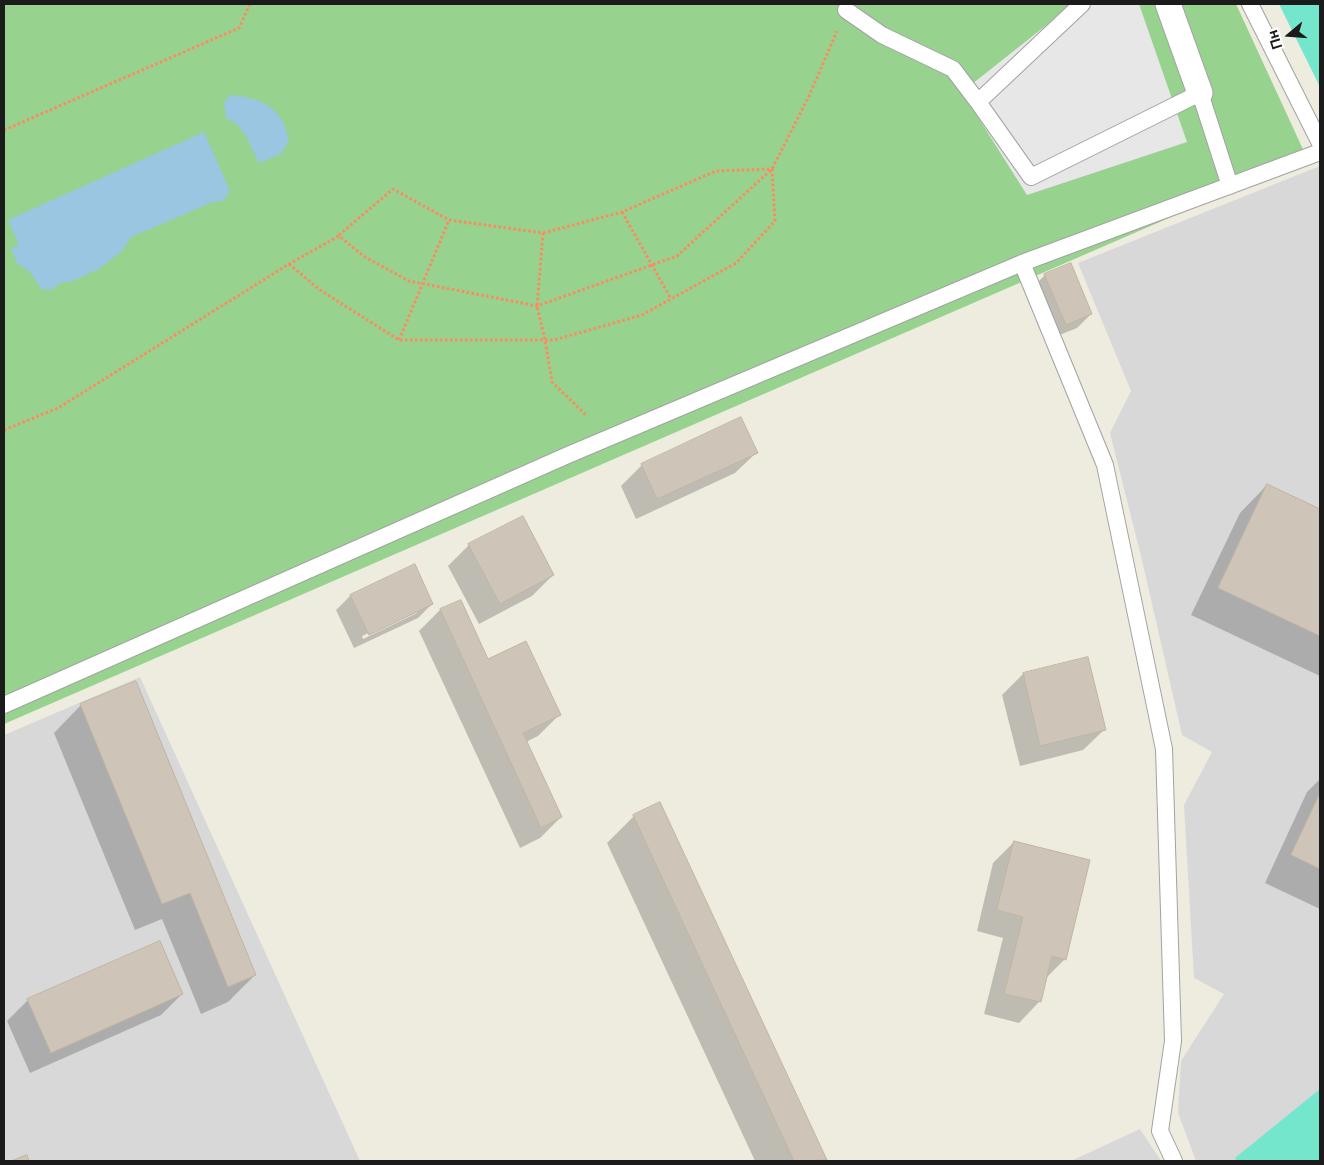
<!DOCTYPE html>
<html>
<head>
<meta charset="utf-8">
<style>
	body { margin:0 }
	#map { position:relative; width:1324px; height:1165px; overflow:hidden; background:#eeebdf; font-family:Inter,sans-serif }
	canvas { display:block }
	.frame { position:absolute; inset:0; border:5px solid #1b1b1b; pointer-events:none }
	.north { position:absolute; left:1264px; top:10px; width:50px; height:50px; -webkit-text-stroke:4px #fff; paint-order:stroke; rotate:252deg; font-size:14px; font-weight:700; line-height:20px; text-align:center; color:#1b1b1b }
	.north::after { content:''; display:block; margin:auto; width:18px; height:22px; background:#1b1b1b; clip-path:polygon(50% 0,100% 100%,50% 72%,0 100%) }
</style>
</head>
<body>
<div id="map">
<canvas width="1324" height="1165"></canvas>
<div class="frame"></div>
<div class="north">Пн</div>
</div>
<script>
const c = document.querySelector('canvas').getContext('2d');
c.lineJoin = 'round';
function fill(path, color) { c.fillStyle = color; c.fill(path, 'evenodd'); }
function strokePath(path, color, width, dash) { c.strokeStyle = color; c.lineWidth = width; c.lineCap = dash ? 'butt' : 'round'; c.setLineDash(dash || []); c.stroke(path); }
const residential = new Path2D(`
	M1320,166V1161H1196L1178,1113L1181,1061L1224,994L1194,978L1184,805L1212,752L1182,735L1142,560L1110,433L1131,391L1078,263Z
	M140,677L360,1161H4V735Z
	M1140,1129L1161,1161H1071Z`);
const forest = new Path2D(`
	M4,4H1236L1307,158L4,724Z`);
const pitch = new Path2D(`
	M1279,4H1320V87Z
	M1320,1089V1161H1237L1235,1158Z`);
const parking = new Path2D(`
	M1073,4H1139L1187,142L1027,195L962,92Z`);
const water = new Path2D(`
	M231,95C252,97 273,102 283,122C286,128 287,135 289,141L281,154L259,163L246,136L237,124L226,118L224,102Z
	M204,132L230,191L223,201L213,202L131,237L122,251L99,269L73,281L60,283L52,290L41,289L31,273L17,263L11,248L19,245L8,220Z`);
const shadow = new Path2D(`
	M1045,275L1091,314L1077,328L1052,338L1031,289Z
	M756,453L735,473L636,519L621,486L642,465Z
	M1267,485L1320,511V676L1191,615L1240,513Z
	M469,545L553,575L532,596L479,624L448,566Z
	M414,566L432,604L418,618L354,648L336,610L350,596ZM417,610V613L363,639L362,636Z
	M460,601L488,661L559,715L538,736L526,742L561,817L540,838L520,848L419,631L440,610Z
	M1087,658L1104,730L1083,750L1020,766L1002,695L1023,674Z
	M81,705L255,975L228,1002L201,1014L162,919L135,930L54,733Z
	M1320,779V909L1265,883L1307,792Z
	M634,816L825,1160L824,1161H755L607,843Z
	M1014,842L1065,959L1045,979L1039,1002L1019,1023L984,1014L1003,938L977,931L993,863Z
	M182,994L161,1015L30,1073L7,1021L28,1000Z`);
const building = new Path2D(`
	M1071,263L1092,314L1066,325L1044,274Z
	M741,417L758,453L657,499L641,464Z
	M1267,484L1320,509V636L1218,588Z
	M523,516L554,575L500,604L468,544Z
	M415,564L433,604L369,635L350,595Z
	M461,600L488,659L526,641L561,715L523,733L562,817L541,828L440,609Z
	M1088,657L1106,730L1040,746L1023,673Z
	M136,681L256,975L228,987L190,893L162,904L80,704Z
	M1320,793V869L1291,855Z
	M660,802L827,1160L794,1161L633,815Z
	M1014,841L1090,860L1066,960L1052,956L1041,1002L1004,994L1023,917L997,910Z
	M160,941L183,994L51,1053L27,999Z
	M27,1155L29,1161H12Z`);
const path = new Path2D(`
	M4,130L239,28L250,4
	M622,212L671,299
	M543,233L537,306L545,340L552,382L587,416
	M289,264L320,290L399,340H554L642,315L736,263L775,221L772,169L716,171L622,212L543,233L449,220L393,189L339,235
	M399,340L449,220
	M4,430L58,408L289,264L339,236L365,257L409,281L537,306L677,256L772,169L809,96L837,31`);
const service = new Path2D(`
	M1082,4L978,102L1031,177L1200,93L1230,186
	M1250,4L1320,143
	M846,10L882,35L953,69L978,102
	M4,705L568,455L1022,263
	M1174,1161L1160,1131L1173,1041L1164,749L1105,465L1022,263L1320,152`);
const pedestrian = new Path2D(`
	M1168,4L1200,93`);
fill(residential, '#d9d8d8');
fill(forest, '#98d28f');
fill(pitch, '#74e6cc');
fill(parking, '#e7e7e7');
fill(water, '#9ac6e1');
fill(shadow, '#0003');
fill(building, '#cec5b8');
strokePath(building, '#c1b4a0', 1);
strokePath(service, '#a2a2a2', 18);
strokePath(pedestrian, '#a2a2a2', 27);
strokePath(path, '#ff895f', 3, [2.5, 2.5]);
strokePath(service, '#fff', 16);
strokePath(pedestrian, '#fff', 25);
</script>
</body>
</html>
